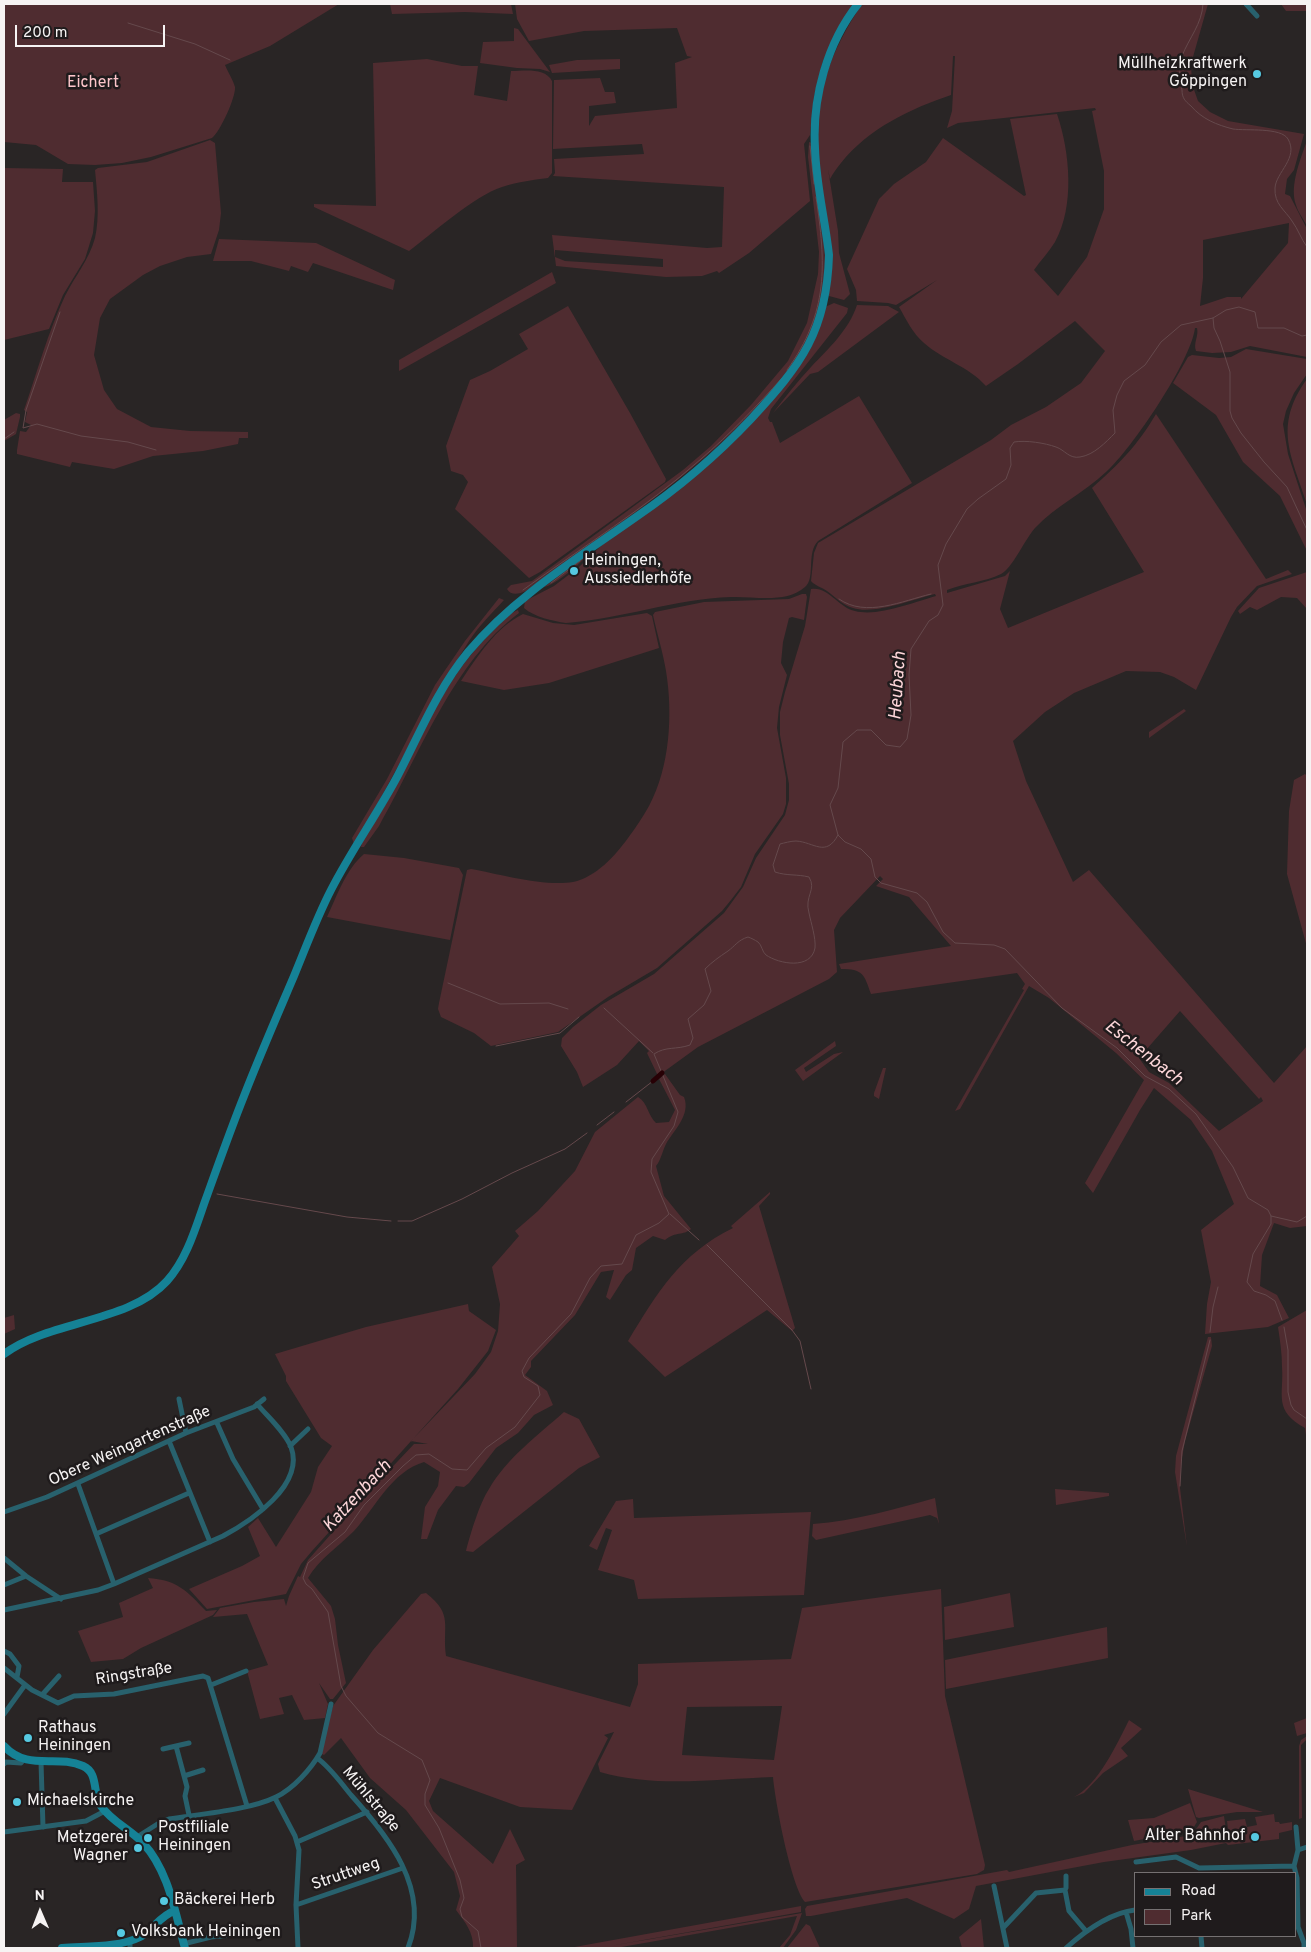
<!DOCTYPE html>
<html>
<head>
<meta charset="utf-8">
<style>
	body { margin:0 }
	#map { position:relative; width:1311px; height:1952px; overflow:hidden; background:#292525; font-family:Overpass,sans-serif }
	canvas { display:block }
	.frame { position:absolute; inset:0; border:5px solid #f6f3f3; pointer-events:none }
	.legend { position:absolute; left:1134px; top:1872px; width:162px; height:65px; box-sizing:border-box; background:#1f1b1c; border:1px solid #757172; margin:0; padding:6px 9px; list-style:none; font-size:15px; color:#f6f3f3 }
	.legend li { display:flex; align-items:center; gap:10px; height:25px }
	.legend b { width:25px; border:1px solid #757172 }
	.north { position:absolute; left:15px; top:1887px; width:50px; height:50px; -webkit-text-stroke:4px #1f1b1c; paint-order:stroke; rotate:359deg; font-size:14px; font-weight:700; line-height:20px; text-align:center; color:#f6f3f3 }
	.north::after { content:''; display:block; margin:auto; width:18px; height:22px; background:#f6f3f3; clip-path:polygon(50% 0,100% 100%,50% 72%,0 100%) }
	.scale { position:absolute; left:15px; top:25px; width:150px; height:22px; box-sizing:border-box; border:2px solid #f6f3f3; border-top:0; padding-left:6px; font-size:15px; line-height:18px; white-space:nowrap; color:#f6f3f3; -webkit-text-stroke:4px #1f1b1c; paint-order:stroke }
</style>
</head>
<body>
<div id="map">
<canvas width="1311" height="1952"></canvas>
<div class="frame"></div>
<ul class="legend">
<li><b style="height:6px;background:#158296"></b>Road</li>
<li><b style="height:14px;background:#4f2c30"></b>Park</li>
</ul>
<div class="north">N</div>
<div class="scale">200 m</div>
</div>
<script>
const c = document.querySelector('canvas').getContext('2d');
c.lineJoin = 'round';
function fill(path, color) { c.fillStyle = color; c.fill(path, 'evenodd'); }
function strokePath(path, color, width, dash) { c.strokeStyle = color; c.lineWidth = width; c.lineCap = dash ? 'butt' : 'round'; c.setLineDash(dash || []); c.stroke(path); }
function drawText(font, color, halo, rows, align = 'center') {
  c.font = font + ' Overpass,sans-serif'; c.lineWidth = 5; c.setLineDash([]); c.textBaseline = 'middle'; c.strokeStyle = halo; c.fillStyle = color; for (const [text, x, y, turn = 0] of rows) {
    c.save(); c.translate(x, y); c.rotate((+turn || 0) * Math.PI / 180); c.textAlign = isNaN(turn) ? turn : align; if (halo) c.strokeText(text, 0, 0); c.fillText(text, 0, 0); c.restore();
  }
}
const green = new Path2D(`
	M4,4H339L270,46L225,65C228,72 233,80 235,87C236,97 220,132 212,138L151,157L122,163L95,165L68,164L36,145L4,142Z
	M390,4H511L513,14L465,12L392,14Z
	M515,4H854L823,61L814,97L810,135L804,144L810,201L749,253L719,273L717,271L702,276L666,277L556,266L552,235L707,248L722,247L724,187L553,176L555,173L554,159L644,154L642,144L553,149L554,80L600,78L605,92H614L616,103L589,106V126L595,116L677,108L675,63L692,57L687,56L677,28L584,31L529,41L517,19ZM555,250L663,259V267L565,261L555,257Z
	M862,4H1208L1191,64L1192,84L1198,101L1210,112L1228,121L1304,134L1294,170L1287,179L1285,194L1290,196L1307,229V357L1250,346L1231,352L1212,353L1196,351C1193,343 1199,336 1197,328H1195C1191,361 1132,449 1106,472C1084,493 1055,506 1035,528C1025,539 1012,569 1001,574C985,582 964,583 947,590V593L1005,576L1010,571L1000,609L1008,628L1144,572L1092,488C1119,464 1137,446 1156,414L1266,579L1288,570L1292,574L1257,586L1237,607L1231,617L1196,690L1174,677L1160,672L1126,671L1074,693L1045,712L1013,741L1026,781L1073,882L1089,870L1274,1083L1307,1046V1226L1290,1228L1274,1223L1262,1255L1260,1286L1277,1295L1289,1318L1268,1327L1205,1334L1207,1304L1211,1282L1201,1230L1234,1204L1212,1151L1191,1120L1154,1088L1140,1110L1093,1193L1085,1183L1144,1080L1116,1053L1049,998L1029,986L960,1109L955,1111L1024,990L1022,989L1025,984L1017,973L871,994C864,974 863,969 841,969L839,964L951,946L909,897L876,886L883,879L880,876L840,918L834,930L837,972L829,979L698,1047L658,1076L647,1053L649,1051L639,1041L617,1065L583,1087L577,1072L561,1046L562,1038L573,1027L601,1005L654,974L724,913L743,887L756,858L785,815L789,800V784L780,735V712L785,692L805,626L811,589C828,586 839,608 855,611C878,617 914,602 936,596L935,594C914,599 874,615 853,608C843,605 835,597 827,591C822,587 815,586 811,581L814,553L818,543L991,440L1011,425L1046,407L1081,383L1105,351L1075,321L1018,364L986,386C968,366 943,360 924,343C913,334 906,319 899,307L937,280L896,305L888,303L857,301L856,290L847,269L879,199L894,184L926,162L943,138L1024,196L1026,195L1010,119L1057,114C1070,152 1075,206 1055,242C1049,252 1040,261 1034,270L1058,296L1087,257L1104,209V171L1092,111L1096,110L1095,108L958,123L947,128L952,111L955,56H953L951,95C910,109 869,128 841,163C837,168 833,173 830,179L828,169L838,231L839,253L850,294L844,300L829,296C824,279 825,243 824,224C822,198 818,173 817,147C816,90 831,51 862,4ZM1289,223L1288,243L1241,299V297H1227L1200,306L1203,278V240ZM1180,1011L1259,1099L1261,1097L1263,1101L1219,1131L1169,1083L1149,1072L1139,1058Z
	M1281,4H1307V11H1286Z
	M514,28L518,29L550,72L540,69L517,68L480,63L483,42L514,41Z
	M427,59L462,66H478L474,95L507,101L511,71C524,71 545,67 552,81V173L548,178C532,180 517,182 502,187C474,196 433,233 409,251L314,207V204L376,206L373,63Z
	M620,59V69L552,73L549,65L577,60Z
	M210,140L215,143L221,213L219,230L211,254L187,257L160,266L143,275L110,299L100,318L94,355L104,390L117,409L151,427L190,431L248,432V438H239L238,444L203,451L153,456L114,469L72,462L70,467L17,454V450L20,431L26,432L31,425L25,422L27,412L24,410C37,372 48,332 65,296C75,276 89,260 95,238C100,216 97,192 95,170L98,168L147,162Z
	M1307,140V226C1304,220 1298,212 1296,205C1289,185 1301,159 1307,140Z
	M809,142L812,143C817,184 830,238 825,278C823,300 816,324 806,343C794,367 776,386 758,406C691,479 605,533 526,591C519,594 511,596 507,589L511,585L532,581L683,470L711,446L751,405L788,361L807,323L818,274L819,252L808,157Z
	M4,168L63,169L62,182H93L95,211L93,233L85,259L63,295L49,329L4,340Z
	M219,239L316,243L395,280L393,290L313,263L308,272L291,266L289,271L251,261H213Z
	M552,272L556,283L399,371V360Z
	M834,303L848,308L847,313L771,409L768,418L770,422H772L780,443L859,396L912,483L818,541C806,553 816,578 805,587C786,604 754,596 731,597C675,599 621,619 566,623C553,621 534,617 524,608L525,601L554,586L579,567L606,541L645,513L764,410L796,371L825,307Z
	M857,305L888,306L899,312L818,372L810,374L773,413C785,397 797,382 811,367C828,349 849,330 857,305Z
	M568,306L630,413L666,479L665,482L540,572L529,578L455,509L468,482L463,475L451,471L446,446L470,380L490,371L528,349L519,334Z
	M1246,349L1307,359V374L1294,393L1286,411L1283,424L1288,454L1307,512V551L1280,496L1243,462L1216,415L1173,383L1188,357L1192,355L1219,358L1231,357Z
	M1307,379V504C1291,455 1273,426 1307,379Z
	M16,413L20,414V417L16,434L4,441V420Z
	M589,553C582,563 555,585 544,587Z
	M1307,572V609L1297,598L1281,597L1257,610L1250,607L1240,614L1238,611L1259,588Z
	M802,594H806L807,597L804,620L792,617L789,618L783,642L781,663L787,675L779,707L777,728L786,778V804L783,814L755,854L741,887L731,900L722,911L657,968L608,997L558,1032L491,1046L474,1033L441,1017L438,1009L439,1003L467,870L471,869C499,874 545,887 573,882C596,877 615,856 628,838C636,827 643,817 649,806C670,767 673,714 666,671C663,652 657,634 653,615L655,612L704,602L789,599Z
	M499,598L504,600C492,613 479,626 469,641C427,707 394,778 354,844L352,838L387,779L435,685L465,641Z
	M518,610L519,613C453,662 419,756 379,826L364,847H361C363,837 377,819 383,809C418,747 442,678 495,629C502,622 509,613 518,610Z
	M647,613L652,616L659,648L549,683L504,690L461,681C477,657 496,627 523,614L553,623L574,625Z
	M1184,709L1186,711L1149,738V732Z
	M1305,774L1307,776V947L1287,874L1289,811L1294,780Z
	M364,854L404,858L459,868L463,875L450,940L327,917C337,896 346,869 364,854Z
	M835,1041L836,1046L804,1068L806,1072L834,1054L843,1052L803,1081L795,1070Z
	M883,1068H886L879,1099L874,1096V1093Z
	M665,1074L680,1095L684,1097C691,1115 674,1130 666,1144C662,1152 661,1160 656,1166L664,1196L691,1229C683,1236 676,1231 665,1240L653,1236L636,1248L632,1270L626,1275L610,1300L606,1297L614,1270L601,1272L575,1315L531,1361V1367L525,1375L547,1391L553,1405L534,1415L518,1433L496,1448L469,1483L464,1487L456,1486L438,1510L427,1539H421L425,1507L438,1486L440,1472L424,1462C391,1472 376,1507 354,1531C338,1547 319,1559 308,1578L331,1606L335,1619L338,1645L346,1683L333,1699H330L319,1683L328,1704L325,1718L304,1720L292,1695L279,1698L284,1714L260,1719L247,1671L268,1665L247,1614L213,1617L220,1608L254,1602L284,1599L286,1606L289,1596L298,1576L300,1577L308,1560L363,1498L414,1444H428L411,1441L475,1374L491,1352L498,1331L500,1304L492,1267L519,1236L515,1231L538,1211L575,1171L595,1132L638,1097C648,1103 648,1116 656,1123L669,1122L675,1110L659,1079Z
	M770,1192V1194L759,1206L795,1328L792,1331L767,1310L665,1377L628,1341C657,1293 680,1254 733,1228L731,1226Z
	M468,1304L469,1311L496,1330L488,1351L458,1389L312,1551L301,1564L286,1594L207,1609L189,1589L242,1566L260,1556L248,1527L258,1518L276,1547L311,1492L318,1467L332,1446L321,1438L286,1381V1376L275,1354L366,1327Z
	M1307,1310V1442L1305,1428C1273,1410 1284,1396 1282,1367C1282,1354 1280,1340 1278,1327Z
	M14,1315L15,1329L4,1334V1318Z
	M1208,1337H1211L1212,1346L1185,1441L1181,1463L1180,1488L1187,1547L1175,1472L1176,1456Z
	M564,1412L579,1419L600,1457L579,1468L473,1552L466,1551C470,1535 480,1502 489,1489C507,1458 537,1436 564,1412Z
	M1055,1489L1109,1493V1496L1056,1505Z
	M935,1498L939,1524L937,1518L930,1515L816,1540L812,1536L813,1524C855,1521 895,1509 935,1498Z
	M633,1499L634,1518L811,1512L804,1595L638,1599L634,1580L598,1570L612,1530L606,1528L597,1550L589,1546L616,1501Z
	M148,1578C177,1580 186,1590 206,1611L217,1610L213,1615L141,1648L123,1659L91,1662L78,1631L123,1617L119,1603L153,1588Z
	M941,1589L945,1696L985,1865L984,1870L977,1874L805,1902C791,1886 775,1801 773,1777C716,1779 655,1788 600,1772L598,1764L614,1732L604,1735L608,1738L572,1810L520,1807L440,1778L429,1801L433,1811L493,1864L510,1829L525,1860L516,1865L517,1947L523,1948H473C474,1933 465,1922 456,1910L460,1896L454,1872L406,1810L370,1778L341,1738L324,1755L320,1753L333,1706L373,1650L421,1594L426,1593C454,1615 442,1625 446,1656L630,1707L638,1684V1664L791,1659L802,1608ZM782,1706L774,1760L682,1755L687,1707Z
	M1010,1593L1014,1627L945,1640L944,1607Z
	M1107,1627L1108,1658L946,1689L945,1660Z
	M1307,1718V1733L1297,1736L1294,1723Z
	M1129,1720L1142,1729L1121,1748L1128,1756L1103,1773L1084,1793L1074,1797C1098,1785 1117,1744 1129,1720Z
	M1307,1736V1739L1301,1745L1302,1818L1299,1819V1746L1301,1740Z
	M1188,1789L1263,1812H1237L1199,1818L1196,1817Z
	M1190,1803L1197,1822L1192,1830L1134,1841L1128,1820L1154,1818Z
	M1274,1814L1275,1822H1279L1280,1824L1292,1822V1830L1279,1833V1839L1228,1845L1226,1843L1191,1850L1104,1862L976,1886L969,1909L954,1919L907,1898L811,1916H806L805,1909L807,1906L1007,1870L1009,1872L1132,1845L1192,1835L1201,1822L1224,1816L1226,1830L1228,1829L1227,1821L1245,1819L1247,1827L1257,1825L1255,1817Z
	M801,1906V1912L610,1946L802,1913L796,1930L783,1948H779L790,1935L797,1916L616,1948H569Z
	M981,1919L984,1948H962L959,1937Z
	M806,1924L810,1926L820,1948H787Z`);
const stream = new Path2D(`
	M1203,4C1202,24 1189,38 1182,56C1178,67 1180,80 1182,90C1182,98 1185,101 1191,106C1202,119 1217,125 1233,129C1246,131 1281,127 1288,139C1299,158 1276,172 1275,188C1274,204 1285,210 1292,221C1298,229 1301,239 1307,247
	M128,23L195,44L230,60
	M810,146L814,184
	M60,312L26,410L23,428L37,424L81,436L128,442L156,450
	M1213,318L1214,328L1220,341L1230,372V411L1232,418L1241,433L1264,462L1287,487L1307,530
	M787,370C829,312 826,264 816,197
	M4,439L14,432
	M551,583L580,561
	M523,590C582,547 646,508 701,459C730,434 757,406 782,378
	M839,599C866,618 902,601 931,594
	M448,983L500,1004L549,1003L568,1009
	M604,1008L653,1053
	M496,1046L560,1033L579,1017
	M626,1102L653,1081
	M597,1125L614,1112
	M217,1194L347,1217L391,1221
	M670,1214L699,1240
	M1271,1216L1297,1222L1307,1216
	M398,1221H412L462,1199L512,1173L565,1149L587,1133
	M707,1245L792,1330L800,1341L811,1389
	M1282,1320L1275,1301L1266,1295L1254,1291L1247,1282L1253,1254L1271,1224V1216L1268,1210L1248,1198L1233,1167L1196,1114L1169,1089L1145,1076L1117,1048L1062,1008L1005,949L994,945L955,943L943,932L927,902L917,893L881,883L875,877L871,859L861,849L845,842L838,835L830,805L838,788L843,742L857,730H871L886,745L900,747L907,739L911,715L909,675L911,649L929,621L938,615L943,605L938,565L946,544L967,509L978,499L1006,479L1011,465L1010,448L1014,442C1026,440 1045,443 1056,447C1065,450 1069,459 1080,457C1094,455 1106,442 1115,433L1113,410L1117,395L1124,381L1145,365L1161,342L1181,325L1213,318L1226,310L1239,307L1255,312L1258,328H1284L1302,336L1307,335
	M1284,1327L1288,1350V1392L1291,1405L1294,1410L1307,1419
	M1210,1332L1213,1307L1218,1287
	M1180,1486L1182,1451L1210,1340
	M481,1948L478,1931L462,1917L460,1909L464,1898L460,1880L439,1828L425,1805V1794L430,1780L422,1760L378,1733L346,1696L341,1686L328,1612L312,1589L306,1584L303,1578L308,1563L345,1532L364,1505L403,1466L416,1455L429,1454L452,1469L467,1470L486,1448L515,1427L540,1395L538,1386L524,1377L522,1371L529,1358L571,1314L590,1278L601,1266L622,1264L636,1235L659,1223L669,1214L651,1172L652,1159L674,1126L678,1112L654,1054C666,1046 676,1050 690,1045L693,1038L688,1019L704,1005L711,991L705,969C712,962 719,957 728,951C735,946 738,940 748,937C751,938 755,940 758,942C762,945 762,952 766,955C779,964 811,970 815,948C816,938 811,923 809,913C804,896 817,890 809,877C797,874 787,876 775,872L773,865L780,844C784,843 791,841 796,841C814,842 826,858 838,835`);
const canal = new Path2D(`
	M653,1081L662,1073`);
const street = new Path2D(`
	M1246,4L1257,16
	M179,1399L186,1433
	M217,1423L233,1459L263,1509
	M169,1441L210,1542
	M290,1446L308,1429
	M78,1484L114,1584
	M4,1512L47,1497L186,1433L254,1407L264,1399
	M96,1534L189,1493
	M4,1558L26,1576L61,1599
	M4,1585L26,1576
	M4,1610L98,1590L114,1584L223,1536C251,1521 305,1485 291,1447C285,1432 268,1417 257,1404
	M4,1651L10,1654L19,1666L17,1677
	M4,1668L32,1690L58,1703L74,1696L114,1694L203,1676L208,1678L247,1806
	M211,1685L246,1671
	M42,1695L59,1676
	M4,1714L25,1685
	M176,1746L189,1743
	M163,1749L176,1746L187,1787L185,1796L189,1815
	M317,1758C330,1767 341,1783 351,1795C388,1836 431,1889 408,1948
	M41,1762L43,1827
	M4,1764L6,1762L21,1763L24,1759
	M184,1776L203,1770
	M275,1798L295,1836L299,1850L296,1905L298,1948
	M1296,1827L1298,1850L1294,1866L1297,1878L1298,1927L1304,1943V1948
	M4,1832L86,1821L105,1811
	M137,1837L159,1823L169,1819C200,1814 250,1810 276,1797C293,1789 311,1769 320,1753L331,1704
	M297,1842L367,1812
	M1298,1850L1307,1847
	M1136,1862L1176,1857L1199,1868L1294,1866
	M1066,1876V1888L1065,1890L1069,1911L1086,1931
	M994,1886L1007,1948
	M296,1905L403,1868
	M1126,1912L1131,1929L1133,1948
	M1003,1928L1036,1893L1065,1890
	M1201,1936L1202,1948
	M183,1944L211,1937L262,1932
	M130,1948V1940
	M1066,1948C1085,1931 1109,1913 1135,1910`);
const secondary = new Path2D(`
	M4,1354C50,1320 129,1323 167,1281C186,1260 195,1230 204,1204C217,1168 230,1131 244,1096C260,1055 277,1016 294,976C306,947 317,917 331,890C351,851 376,816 397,777C419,735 437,690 468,652C514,597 578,558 636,517C677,489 717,455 751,419C801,365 827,331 829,255C825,219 816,184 815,148C812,98 827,43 858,4
	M4,1746C28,1772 57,1754 83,1766C99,1773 92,1793 101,1806C111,1821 131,1830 143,1843C169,1871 175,1913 185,1948
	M62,1948C87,1946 118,1948 140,1937C153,1930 160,1916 174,1911`);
const markers = [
	[1257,74,5,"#56c9e1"],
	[574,571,5,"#56c9e1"],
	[28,1738,5,"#56c9e1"],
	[17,1802,5,"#56c9e1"],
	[1255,1837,5,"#56c9e1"],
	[148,1838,5,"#56c9e1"],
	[138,1848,5,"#56c9e1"],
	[164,1901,5,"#56c9e1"],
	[121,1933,5,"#56c9e1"]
];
const poiNames = [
	["Müllheizkraftwerk",1247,65,"right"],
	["Göppingen",1247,83,"right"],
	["Heiningen,",584,562],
	["Aussiedlerhöfe",584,580],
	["Rathaus",38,1729],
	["Heiningen",38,1747],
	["Michaelskirche",27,1802],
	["Postfiliale",158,1829],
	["Heiningen",158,1847],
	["Alter Bahnhof",1245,1837,"right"],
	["Metzgerei",128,1839,"right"],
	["Wagner",128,1857,"right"],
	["Bäckerei Herb",174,1901],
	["Volksbank Heiningen",131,1933]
];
const parkNames = [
	["Eichert",93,84]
];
const streetNames = [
	["Obere Weingartenstraße",130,1447,-24],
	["Ringstraße",134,1675,-9],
	["Mühlstraße",370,1800,50],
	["Struttweg",346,1875,-19]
];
const waterNames = [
	["Heubach",899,686,-86],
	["Eschenbach",1143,1054,38],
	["Katzenbach",358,1497,-47]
];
fill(green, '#4f2c30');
strokePath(stream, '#65494c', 1);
strokePath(canal, '#270005', 5);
strokePath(street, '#28616d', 5);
strokePath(secondary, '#158296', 8);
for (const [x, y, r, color] of markers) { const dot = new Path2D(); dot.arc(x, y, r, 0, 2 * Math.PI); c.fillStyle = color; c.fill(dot); strokePath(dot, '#1f1b1c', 2); }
drawText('16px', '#f6f3f3', '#1f1b1c', poiNames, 'left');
drawText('16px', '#fdc5ca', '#1f1b1c', parkNames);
drawText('16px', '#f6f3f3', '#1f1b1c', streetNames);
drawText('italic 18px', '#fdd6d9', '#1f1b1c', waterNames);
</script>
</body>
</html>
